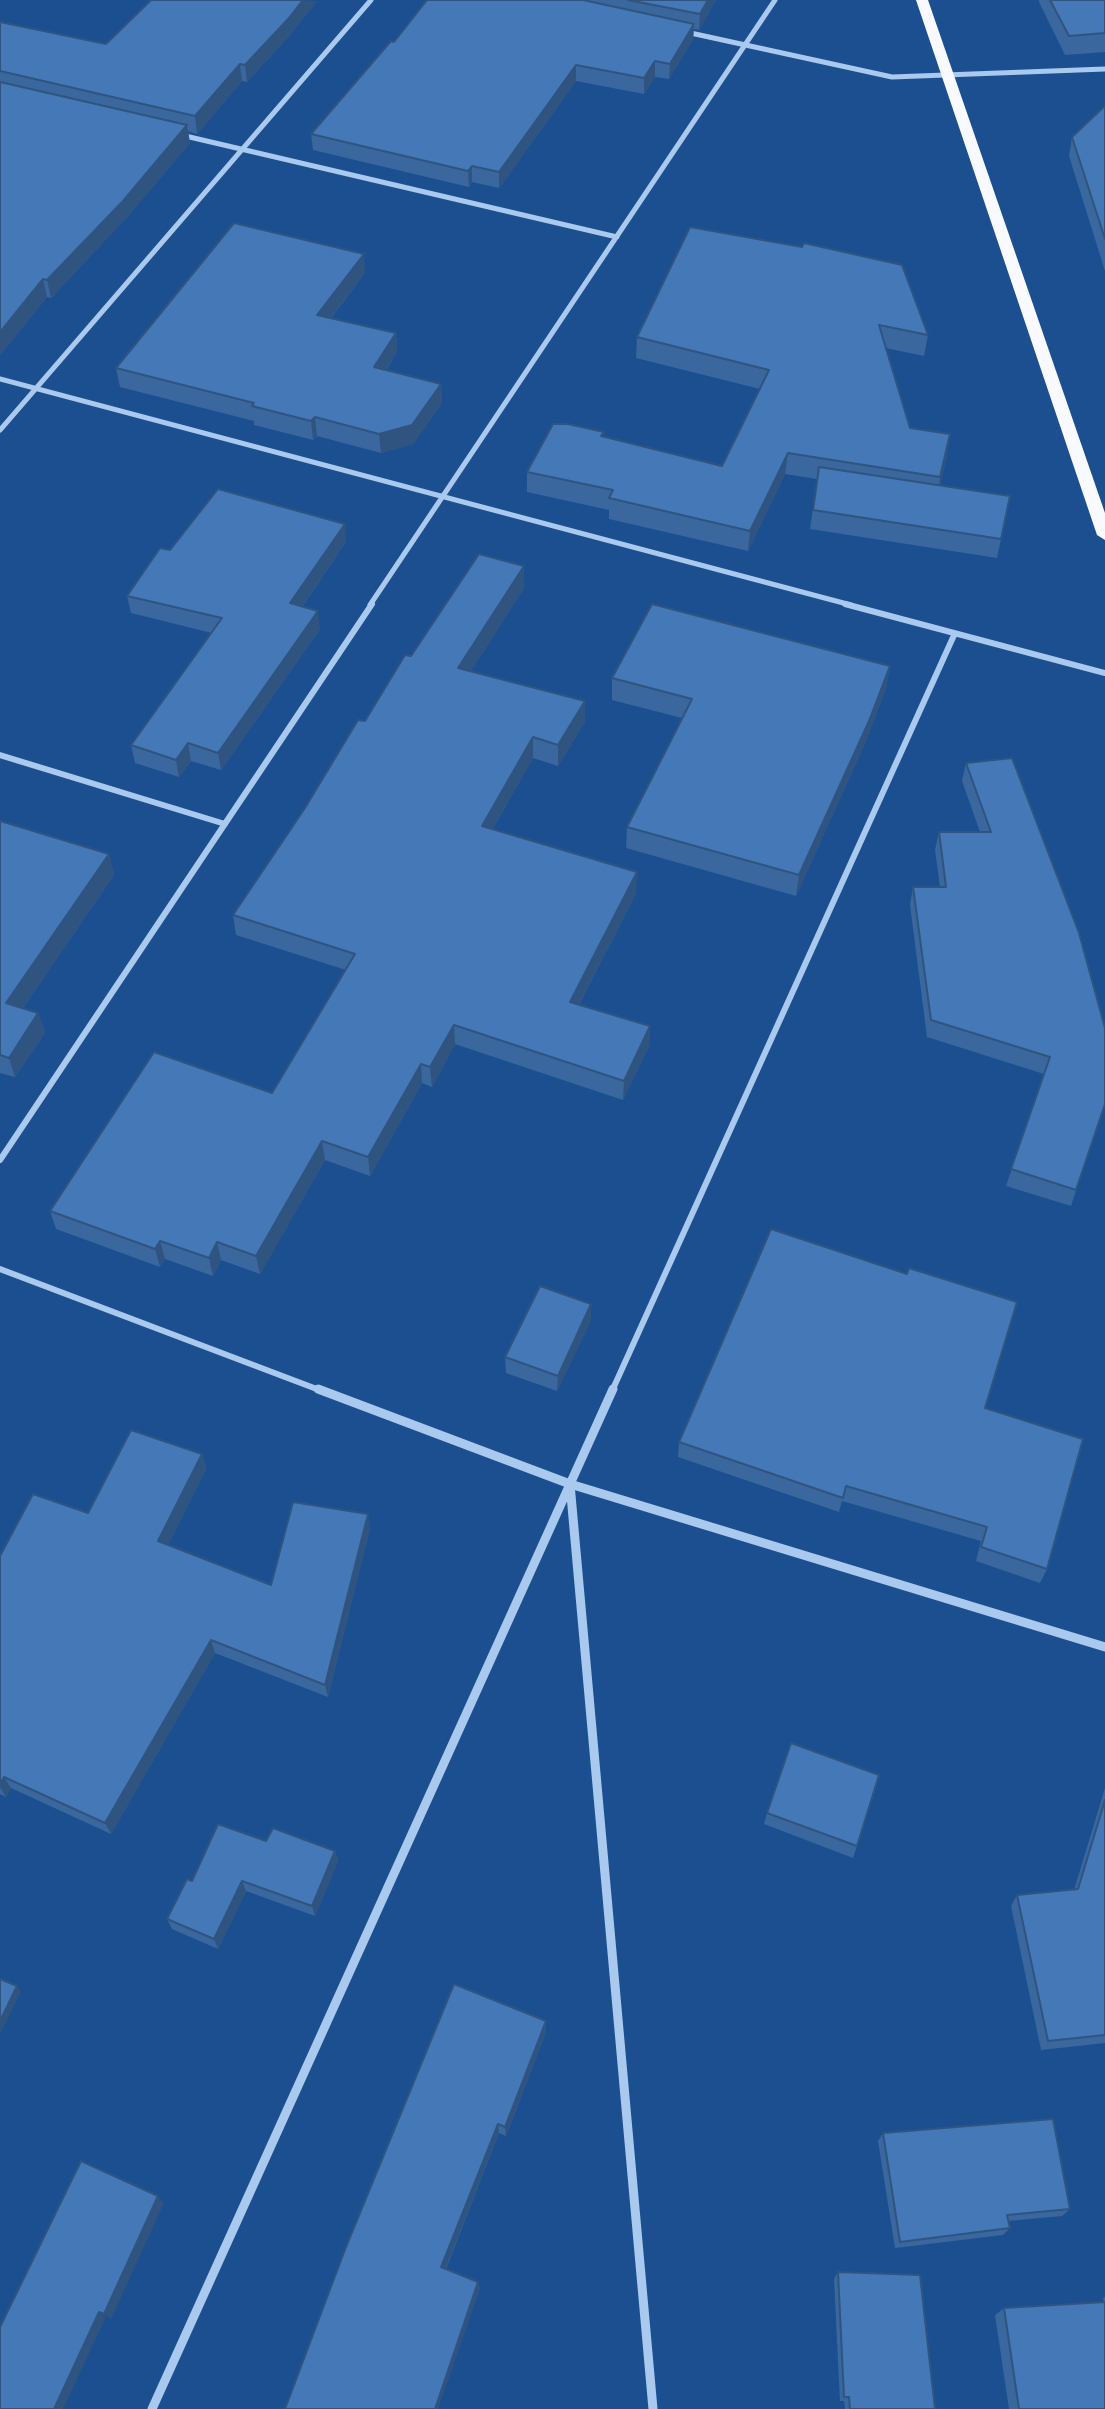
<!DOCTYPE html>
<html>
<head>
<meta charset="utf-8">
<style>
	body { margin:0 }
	canvas { display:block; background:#1b4f8f }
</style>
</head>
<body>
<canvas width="1105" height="2409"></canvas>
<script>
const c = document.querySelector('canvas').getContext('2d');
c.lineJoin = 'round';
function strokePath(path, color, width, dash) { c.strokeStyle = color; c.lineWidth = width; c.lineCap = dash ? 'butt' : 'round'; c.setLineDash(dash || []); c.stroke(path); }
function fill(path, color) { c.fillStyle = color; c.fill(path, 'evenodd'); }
const minorFar2 = new Path2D(`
	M686,32L892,77L1105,69
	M181,135L617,237
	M0,379L851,605
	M0,430L371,0
	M370,605L775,0`);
const minorFar1 = new Path2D(`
	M845,604L1105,673
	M0,755L225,824
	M0,1160L372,604
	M0,1269L322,1391
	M612,1391L955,633`);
const minor = new Path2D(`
	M318,1389L570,1484L1105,1647
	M570,1484L653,2409
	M152,2409L613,1389`);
const trunk = new Path2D(`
	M916,0H928L1105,513V540L1097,535Z`);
const wall = new Path2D(`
	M427,0H716L699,30L694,29L693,39L669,79L655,77L644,94L576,81L499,188L472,182L469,187L313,150L311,134L394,42Z
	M1039,0H1105V52L1065,55L1039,2Z
	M317,1L290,35L247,82L242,81L197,134L188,131L190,143L126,218L51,298L47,297L0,355V22L106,44Z
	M1105,106V271L1069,156L1072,137Z
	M690,227L928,335L924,356L886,348L910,428L947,455L940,485L1010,496L997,558L810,529L817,479L785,474L748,551L609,519V510L527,492V472L604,437L722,466L760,389L636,358L637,337Z
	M365,273L331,318L396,333L397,352L386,370L441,384L442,403L413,444L381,453L317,436L313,440L254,425V421L120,387L116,368Z
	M346,542L302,607L320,629L221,770L191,761L179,777L135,763L131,745L212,633L131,613L127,596L170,550Z
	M524,566V588L471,671L585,701V722L558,766L533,758L492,830L636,893L579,1005L650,1026L649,1046L623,1100L455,1044L432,1087L422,1083L370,1176L325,1160L260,1274L221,1260L213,1276L165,1259L160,1267L56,1229L50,1211L272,1093L346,970L236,935L233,915L411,656Z
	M890,666L886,688L865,743L796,896L626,848L627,827L682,718L612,700V678Z
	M966,763L1105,1104L1071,1206L1006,1186L1044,1074L927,1037L910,905L913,887H940L935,850L939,832H980L962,781Z
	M0,821L109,854L114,875L23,1008L38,1013L45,1033L15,1077L0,1073Z
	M591,1320L557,1391L506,1373L505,1357Z
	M985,1408L1047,1569L1040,1583L976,1561L981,1541L842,1501L839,1512L678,1457L679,1442Z
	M202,1454L206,1469L168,1545L271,1585L370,1528L328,1697L215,1653L111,1834L11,1788L6,1797L0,1794V1556L88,1513Z
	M1105,1788V2043L1041,2050L1011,1906L1017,1895L1074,1890Z
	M767,1813L857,1846L853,1858L764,1824Z
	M266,1841L335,1851L338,1861L315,1916L246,1891L218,1949L172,1929L167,1919L192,1881Z
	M546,2021V2032L506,2136L499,2133L446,2269L478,2282L480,2289L285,2409Z
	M883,2133L1070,2209L1062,2216L1008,2221L1010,2228L1003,2235L895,2248L878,2141Z
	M838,2272L935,2409H845L844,2401H840L834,2279Z
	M1105,2297V2409H1009L995,2315L1004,2308L1104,2302L1103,2298Z`);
const shadedWall = new Path2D(`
	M303,0L317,1L290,35L247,82L245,65Z
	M708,0H716L699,30L700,14Z
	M694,24L693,39L669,79L670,64Z
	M655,61V77L644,94V78Z
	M240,64L242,81L197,134L195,116Z
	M576,65V81L499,188V172Z
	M187,125L190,143L126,218L51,298L47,280Z
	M472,166V182L469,187L468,171Z
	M364,254L365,273L318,334L317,315Z
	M43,279L47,297L0,355V332Z
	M396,333L397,352L375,386L374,367Z
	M441,384L442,403L413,444L381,453L379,434Z
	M315,417L317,436L313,440L311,421Z
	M950,434L947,455L937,498L940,477Z
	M788,453L785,474L748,551L750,531Z
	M345,524L346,542L292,621L290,603Z
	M524,566V588L459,690L458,668Z
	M318,611L320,629L221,770L218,753Z
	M890,666L886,688L865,743L796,896L799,875Z
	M585,701V722L558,766V745Z
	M533,737V758L482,847V826Z
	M188,743L191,761L179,777L176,760Z
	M109,854L114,875L13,1023L6,1003Z
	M637,872L636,893L570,1022V1002Z
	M38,1013L45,1033L15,1077L9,1058Z
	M454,1025L455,1044L432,1087L430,1067Z
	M650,1026L649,1046L623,1100L624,1081Z
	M421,1064L422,1083L370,1176L368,1157Z
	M322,1141L325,1160L260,1274L256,1256Z
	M160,1241L165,1259L160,1267L155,1249Z
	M217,1242L221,1260L213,1276L209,1258Z
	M591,1304V1320L557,1391L558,1376Z
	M202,1454L206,1469L163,1555L158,1541Z
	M368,1514L370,1528L328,1697L325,1685Z
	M211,1640L215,1653L111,1834L105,1823Z
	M4,1777L11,1788L6,1797L0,1787V1784Z
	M335,1851L338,1861L315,1916L312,1906Z
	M242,1881L246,1891L218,1949L214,1939Z
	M17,1986L21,1992L0,2034V2021Z
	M546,2021V2032L506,2136L505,2127Z
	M498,2124L499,2133L443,2275L441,2267Z
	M158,2196L164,2203L111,2319L104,2314Z
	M478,2282L480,2289L438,2409H435Z
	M99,2312L106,2317L63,2409H54Z`);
const building = new Path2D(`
	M151,0H303L289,18L245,65L240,64L195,116L0,71V22L106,44Z
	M427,0H583L694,24L670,64L655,61L644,78L576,65L499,172L472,166L468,171L311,134L391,41L394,42Z
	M628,0H708L700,14Z
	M1050,0H1105V33L1069,36Z
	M0,82L187,125L123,201L47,280L43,279L0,332Z
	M1105,106V239L1072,137Z
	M234,223L364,254L317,315L396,333L374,367L441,384L412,425L379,434L315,417L311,421L252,406L254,403L116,368Z
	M690,227L802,247L804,243L902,265L928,335L879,325L910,428L950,434L940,477L788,453L750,531L609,498L613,490L527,472L553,424H568L604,432L601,436L722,466L769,370L637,337Z
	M819,467L1010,496L1001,539L813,510Z
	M218,489L345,524L290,603L318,611L218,753L188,743L176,760L131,745L222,618L127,596L160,548L170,550Z
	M479,554L524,566L458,668L585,701L558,745L533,737L482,826L637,872L570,1002L650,1026L624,1081L454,1025L430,1067L421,1064L368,1157L322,1141L256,1256L217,1242L209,1258L160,1241L155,1249L50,1211L154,1052L272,1093L355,954L233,915L305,808L358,720L365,721L405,655L411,656Z
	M652,604L890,666L869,721L799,875L627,827L692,699L612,678Z
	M1012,758L1079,933L1105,1028V1104L1076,1190L1011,1169L1050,1057L931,1020L913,887H946L939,832H991L966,763Z
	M0,821L109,854L6,1003L38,1013L9,1058L0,1055Z
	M771,1229L907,1274L909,1268L1017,1302L985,1408L1083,1439L1047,1569L981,1547L987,1527L846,1486L843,1498L679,1442Z
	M540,1286L591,1304L558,1376L505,1357Z
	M131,1430L202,1454L158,1541L271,1585L293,1502L368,1514L325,1685L211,1640L105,1823L4,1777L0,1784V1556L33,1494L88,1513Z
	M791,1743L879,1775L857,1846L767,1813Z
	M1105,1800V2035L1048,2041L1017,1895L1078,1889Z
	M218,1824L266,1841L273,1828L335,1851L312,1906L242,1881L214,1939L167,1919L187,1879L192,1881Z
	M0,1979L17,1986L0,2021Z
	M454,1984L546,2021L505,2127L498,2124L441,2267L478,2282L435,2409H285L346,2247Z
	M1053,2119L1070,2209L1007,2215L1010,2228L900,2242L883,2133Z
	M81,2161L158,2196L104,2314L99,2312L54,2409H0V2327Z
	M838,2272L920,2275L935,2409H850L849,2397H844Z
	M1105,2302V2409H1019L1004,2308Z`);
strokePath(minorFar2, '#a9c9ee', 5);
strokePath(minorFar1, '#a9c9ee', 6);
strokePath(minor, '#a9c9ee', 9);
fill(trunk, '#f8faff');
fill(wall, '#3a679d');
fill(shadedWall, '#305480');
fill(building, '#4478b7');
strokePath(building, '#305480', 2);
</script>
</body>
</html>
